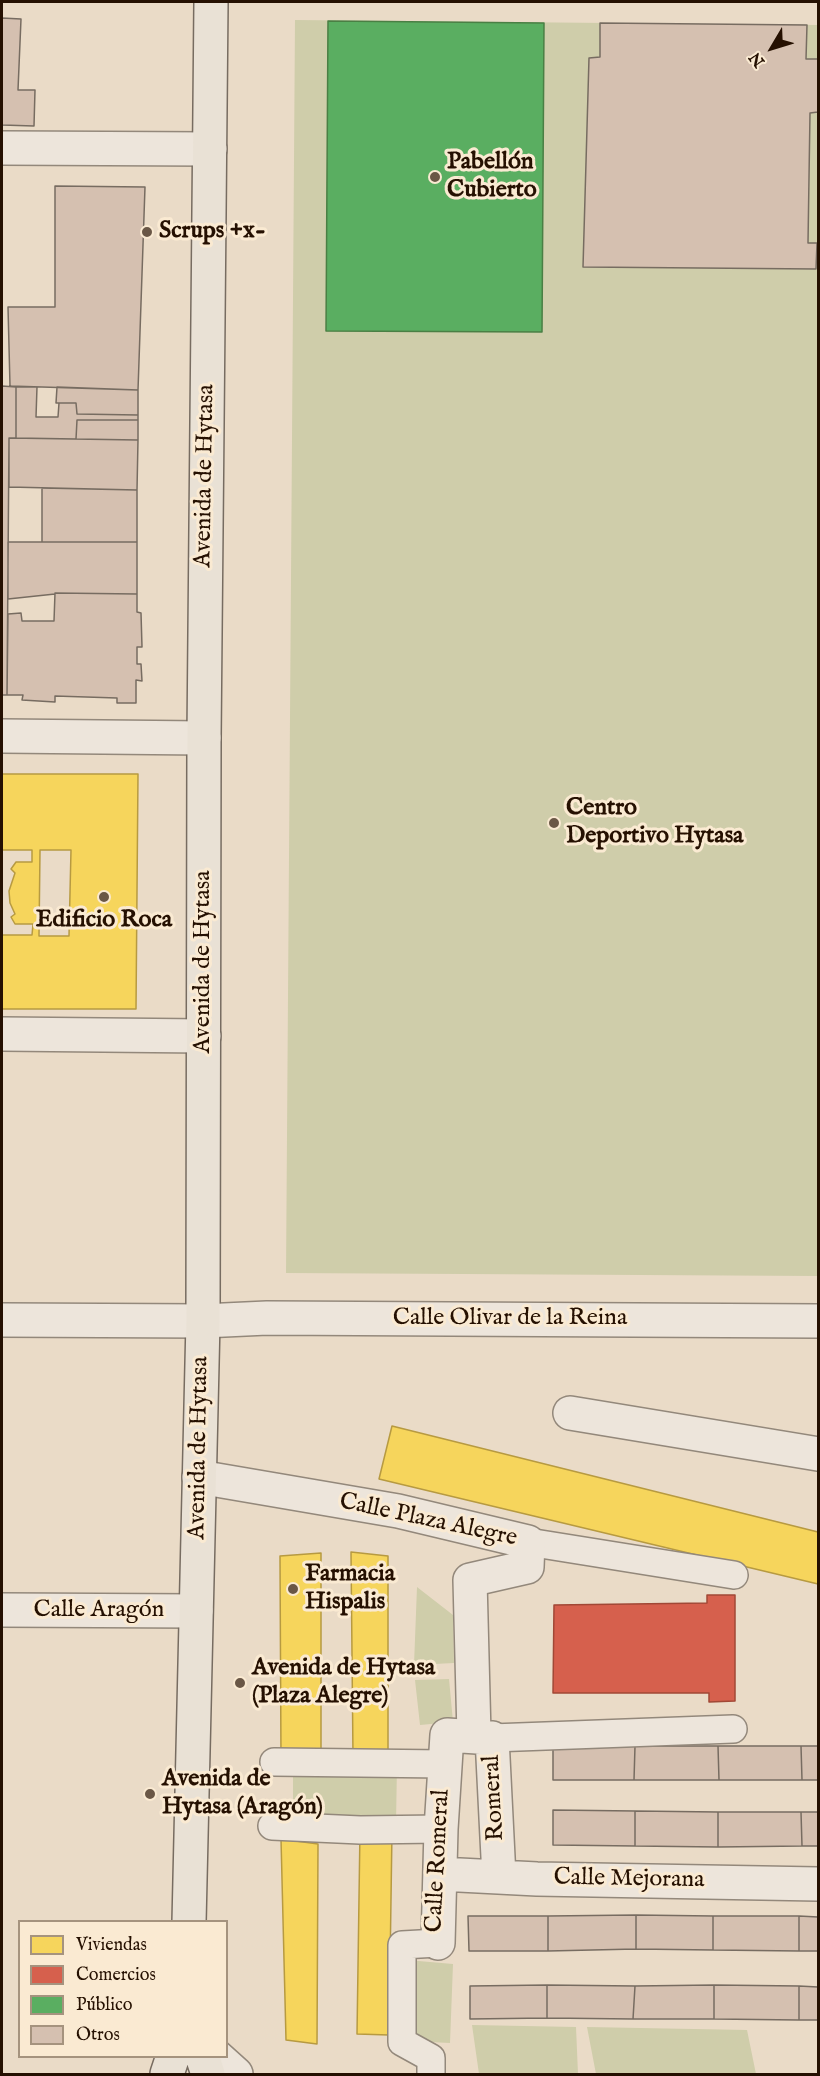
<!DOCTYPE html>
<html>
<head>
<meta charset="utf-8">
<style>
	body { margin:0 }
	#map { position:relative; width:820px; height:2076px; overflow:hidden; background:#eadbc7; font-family:"IM FELL English",serif }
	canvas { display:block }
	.frame { position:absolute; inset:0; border:3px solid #251001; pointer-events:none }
	.legend { position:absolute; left:18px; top:1920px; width:210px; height:138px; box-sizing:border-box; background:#faead2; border:2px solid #a5937e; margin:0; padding:8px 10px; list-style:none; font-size:18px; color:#251001 }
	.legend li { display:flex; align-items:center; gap:12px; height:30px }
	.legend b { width:30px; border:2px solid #a5937e }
	.north { position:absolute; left:742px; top:18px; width:60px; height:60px; -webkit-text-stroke:4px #faead2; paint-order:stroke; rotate:232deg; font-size:16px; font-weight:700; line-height:24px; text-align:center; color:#251001 }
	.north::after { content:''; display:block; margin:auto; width:21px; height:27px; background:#251001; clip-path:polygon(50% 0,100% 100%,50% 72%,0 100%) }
</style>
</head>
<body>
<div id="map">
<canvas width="820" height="2076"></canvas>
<div class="frame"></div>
<ul class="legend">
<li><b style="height:16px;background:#f6d55c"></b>Viviendas</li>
<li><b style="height:16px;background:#d6604d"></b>Comercios</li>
<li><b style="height:16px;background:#5aae61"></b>Público</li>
<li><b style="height:16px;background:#d5c0b0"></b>Otros</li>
</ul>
<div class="north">N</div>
</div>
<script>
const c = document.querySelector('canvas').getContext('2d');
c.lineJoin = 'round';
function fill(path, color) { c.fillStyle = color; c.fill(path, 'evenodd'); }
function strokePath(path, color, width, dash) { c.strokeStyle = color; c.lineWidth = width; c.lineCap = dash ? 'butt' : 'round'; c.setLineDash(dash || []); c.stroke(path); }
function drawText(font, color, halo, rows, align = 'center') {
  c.font = font + ' "IM FELL English",serif'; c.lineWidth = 6; c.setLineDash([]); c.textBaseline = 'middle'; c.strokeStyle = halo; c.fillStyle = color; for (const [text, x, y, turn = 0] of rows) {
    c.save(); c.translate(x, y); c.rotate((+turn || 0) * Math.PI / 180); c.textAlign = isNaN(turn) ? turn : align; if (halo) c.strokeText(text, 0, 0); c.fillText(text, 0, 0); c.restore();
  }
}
const green = new Path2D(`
	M295,20L818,25V1276L286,1273Z
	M417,1587L453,1615L454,1663L414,1665Z
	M449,1679L453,1722L420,1725L415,1680Z
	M397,1764L396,1824L293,1821V1765Z
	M407,1960L453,1964L450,2043L410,2041Z
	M472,2025L576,2027L578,2074H479Z
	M587,2027L747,2030L756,2074H596Z`);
const homes = new Path2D(`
	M2,774H138L136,1009H2V935H32L33,924H15L11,917L15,914L10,903L9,891L15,873L11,869L16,862H32V850H2ZM40,850H71L69,936H39Z
	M392,1426L818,1532V1584L379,1479Z
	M351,1552L388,1556V1755L353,1757Z
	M321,1553V1763L281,1762L280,1556Z
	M360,1830L392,1831L389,2035L357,2034Z
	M281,1839L318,1844L317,2044L286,2040Z`);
const shops = new Path2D(`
	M707,1595H735V1701L709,1702V1693H553L554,1605L707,1603Z`);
const public = new Path2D(`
	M328,21L544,23L542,332L326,331Z`);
const building = new Path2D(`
	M2,18L21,19L18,90H35L34,126L2,125Z
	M600,23L807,25L806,59H818V112L810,113L808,243H817L816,269L583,267L589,58L600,57Z
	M55,186L145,187L138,390L10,386L8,307H55Z
	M2,386L16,387V438H9L7,695H2Z
	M16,387H37L36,417H58L59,403H76L77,414L138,415V420H77L76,439L16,438Z
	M57,387L138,390V415L77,414L76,403H56Z
	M77,420H138V440L76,439Z
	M9,438L138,440L137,490L9,487Z
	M42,488L137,490V542H42Z
	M8,542H137V594L55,593V594L8,599Z
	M55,593L137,594V612L141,613L142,647H137V664H141L142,681L136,680V703H117V698L55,696V702L22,700L23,695H7L8,614L21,613L22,621H54Z
	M553,1745L635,1746L634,1780H553Z
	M635,1746H718L719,1780H634Z
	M718,1746H801L802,1780H719Z
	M801,1746H818V1780H802Z
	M553,1810L635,1811V1846L553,1845Z
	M635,1811L718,1812V1847L635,1846Z
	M718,1812H801L802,1846L718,1847Z
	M801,1812H818V1846H802Z
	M636,1915V1949L548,1951V1916Z
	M636,1915L713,1916V1950L636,1949Z
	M468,1916H548V1951H469Z
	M713,1916H799V1951L713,1950Z
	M799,1916L818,1917V1951H799Z
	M547,1985L635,1986L633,2019L547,2018Z
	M547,1985V2018L470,2019V1986Z
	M714,1985L799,1986V2020L714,2019Z
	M714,1985V2019H633L635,1986Z
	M799,1986L818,1987V2020H799Z`);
const pedestrian = new Path2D(`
	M528,1542L734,1575
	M492,1738L733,1729
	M274,1762L445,1764
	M272,1826L360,1830L441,1829
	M431,2074V2058L402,2042V1945L438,1943`);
const minor = new Path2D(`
	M2,148L210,149
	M2,736L204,738
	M2,1034L204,1036
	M2,1320L203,1321L267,1318L818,1321
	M570,1413L818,1454
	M199,1477L398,1511L528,1542L527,1567L470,1580L474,1735
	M2,1610L196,1611
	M440,1874L537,1879L818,1884
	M438,1943L441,1829L447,1735L492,1738L499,1877
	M216,2056L236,2074`);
const primary = new Path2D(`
	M189,1922L203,1321L204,738L211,2
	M202,2056L208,2074
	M167,2074L173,2056`);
const markers = [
	[435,177,6,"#6a5746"],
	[147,232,6,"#6a5746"],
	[554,823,6,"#6a5746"],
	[104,897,6,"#6a5746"],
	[293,1589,6,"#6a5746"],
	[240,1683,6,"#6a5746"],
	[150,1794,6,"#6a5746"]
];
const poiNames = [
	["Pabellón",447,163],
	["Cubierto",447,191],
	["Scrups +x-",159,232],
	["Centro",566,809],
	["Deportivo Hytasa",566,837],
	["Edificio Roca",104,921,"center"],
	["Farmacia",305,1575],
	["Hispalis",305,1603],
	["Avenida de Hytasa",252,1669],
	["(Plaza Alegre)",252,1697],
	["Avenida de",162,1780],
	["Hytasa (Aragón)",162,1808]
];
const streetNames = [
	["Avenida de Hytasa",206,476,-89],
	["Avenida de Hytasa",204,962,-90],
	["Calle Olivar de la Reina",510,1319],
	["Avenida de Hytasa",200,1448,-89],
	["Calle Plaza Alegre",428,1521,12],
	["Calle Aragón",99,1611],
	["Romeral",495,1798,-93],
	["Calle Romeral",439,1861,-87],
	["Calle Mejorana",629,1880,1]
];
fill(green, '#cfcdaa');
fill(homes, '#f6d55c');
strokePath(homes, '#b79a41', 1.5);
fill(shops, '#d6604d');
strokePath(shops, '#a14836', 1.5);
fill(public, '#5aae61');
strokePath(public, '#4a7f44', 1.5);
fill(building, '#d5c0b0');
strokePath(building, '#776c61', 1.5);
strokePath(pedestrian, '#93887b', 30);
strokePath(minor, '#93887b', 36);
strokePath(primary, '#776c61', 36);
strokePath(pedestrian, '#ede5db', 27);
strokePath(minor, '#ede5db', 33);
strokePath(primary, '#e9e1d5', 33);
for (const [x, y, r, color] of markers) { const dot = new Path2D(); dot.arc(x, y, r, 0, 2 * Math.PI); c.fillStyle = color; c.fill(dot); strokePath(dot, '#faead2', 2); }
drawText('bold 24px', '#251001', '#faead2', poiNames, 'left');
drawText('24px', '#251001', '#faead2', streetNames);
</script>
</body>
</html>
